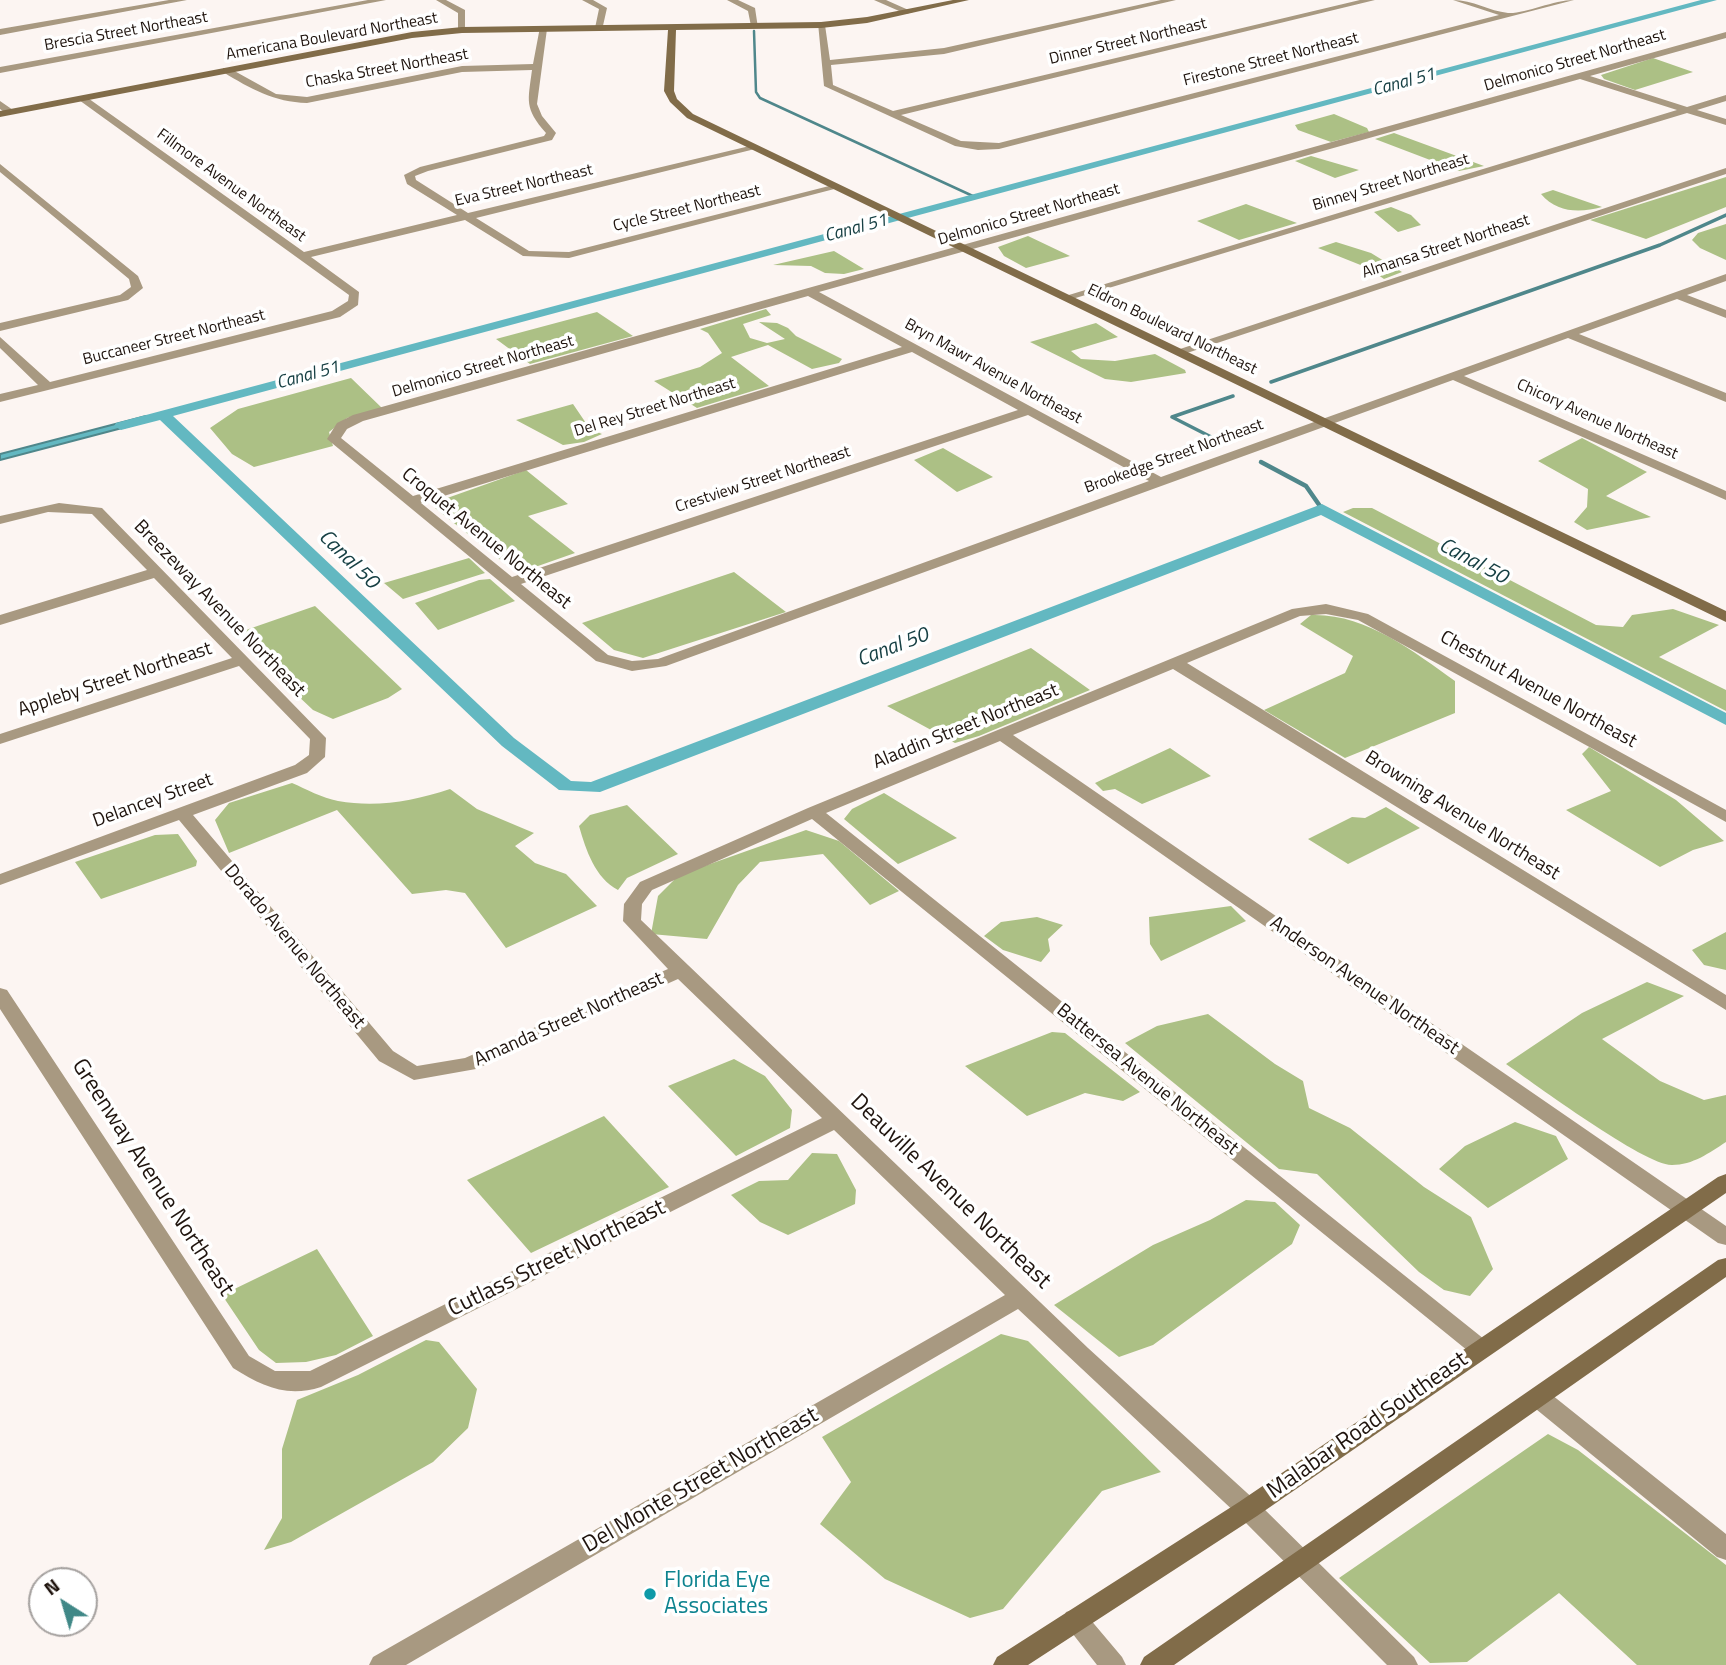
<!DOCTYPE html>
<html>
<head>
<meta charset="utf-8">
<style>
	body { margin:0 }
	#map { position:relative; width:1726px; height:1665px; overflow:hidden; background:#fcf5f2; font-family:"Titillium Web",sans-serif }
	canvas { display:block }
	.north { position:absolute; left:28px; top:1567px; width:70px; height:70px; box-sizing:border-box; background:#fff; border:2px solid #a5a19f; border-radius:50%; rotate:323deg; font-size:19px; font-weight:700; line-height:28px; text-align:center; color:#1f140e }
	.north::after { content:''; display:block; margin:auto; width:24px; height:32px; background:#408887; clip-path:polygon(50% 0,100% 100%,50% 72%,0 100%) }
</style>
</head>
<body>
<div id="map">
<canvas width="1726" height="1665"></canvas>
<div class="north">N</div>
</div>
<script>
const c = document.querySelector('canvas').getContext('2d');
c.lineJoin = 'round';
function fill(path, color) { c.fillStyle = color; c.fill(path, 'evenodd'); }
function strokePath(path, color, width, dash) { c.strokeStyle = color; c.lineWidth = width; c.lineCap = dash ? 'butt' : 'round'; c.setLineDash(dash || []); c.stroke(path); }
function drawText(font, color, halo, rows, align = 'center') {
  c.font = font + ' "Titillium Web",sans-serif'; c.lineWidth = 7; c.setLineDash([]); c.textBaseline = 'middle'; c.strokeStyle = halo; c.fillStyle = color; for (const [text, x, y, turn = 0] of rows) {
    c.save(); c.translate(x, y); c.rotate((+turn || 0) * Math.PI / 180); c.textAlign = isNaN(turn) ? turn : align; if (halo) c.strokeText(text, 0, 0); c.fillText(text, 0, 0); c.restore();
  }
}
const forest = new Path2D(`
	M1653,58L1693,72L1635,90L1604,79L1601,75Z
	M1334,114L1367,128L1369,132L1331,142L1298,130L1295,125Z
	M1394,133L1484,166L1459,171L1375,139Z
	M1311,156L1359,170L1335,178L1295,161Z
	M1726,177V207L1646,239L1590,220Z
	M1553,190L1602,207C1580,213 1557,213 1541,194Z
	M1246,204L1297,223L1239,240L1197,221Z
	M1391,207L1411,215L1421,225L1398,232L1374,212Z
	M1726,224V260L1700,248L1692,240L1698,233Z
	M1028,236L1070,256L1026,268L1004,256L998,247Z
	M1336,242L1371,253L1402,272L1384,279L1368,268L1318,248Z
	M834,251L864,269L844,274L825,273L811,266L773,265Z
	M766,309L771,315L743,324L750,338L767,343L785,339L759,322L777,323L788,328L796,336L842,359L839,363L812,369L768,345L731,357L769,386L697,408L654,381L700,367L722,353L708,333L700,329Z
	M597,312L633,336L530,364L496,339Z
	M1096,323L1118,337L1071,351L1081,359L1115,361L1155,354L1185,370L1186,373L1131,382L1105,379L1030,342Z
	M351,378L382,408L347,418L329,432L333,446L254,467L232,454L210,428L238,409Z
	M573,404L590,429L602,434L584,442L563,445L516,420Z
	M1582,438L1647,472L1606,496L1651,517L1587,530L1574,522L1587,507L1588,489L1538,461Z
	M943,448L993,477L957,492L914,460Z
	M526,470L568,504L528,516L575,553L538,566L512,569L435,508L436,502Z
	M1353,508H1372L1596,625L1623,627L1632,615L1673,609L1719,625L1659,657L1726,690V711L1343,512Z
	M469,558L485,573L403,599L384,583Z
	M734,572L786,612L643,658L614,650L582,623Z
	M490,579L515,601L438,630L415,603L479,580Z
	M315,606L402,689L388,698L333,719L313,710L242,643L243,631Z
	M1311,615C1365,613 1413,651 1455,681V713L1345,758L1264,710L1345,673L1353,656L1300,624Z
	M1031,648L1090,690L979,736L955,743L887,706Z
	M1589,747L1676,800L1724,841L1693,850L1660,867L1566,810L1611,791L1582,754Z
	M1170,748L1211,776L1142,804L1115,789L1103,791L1095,783Z
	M292,783C306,789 322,798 338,801C377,808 413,801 450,789L477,809L534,833L515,846L535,863L566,874L597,906L506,948L465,893L446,890L412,894L337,810L229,853L215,820L229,803Z
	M884,793L957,838L898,864L844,819L852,809Z
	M627,805L678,854L627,878L618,890C595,878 586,850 579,826L590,815Z
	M1386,807L1420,828L1348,864L1308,839L1352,817L1365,818Z
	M806,830L839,841L899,891L870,905L823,854L760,862L738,885L707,939L651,934L658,896L679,875Z
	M178,834L197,861L196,866L101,899L75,862L155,835Z
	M1231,906L1246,921L1161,961L1150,944L1149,917Z
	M1037,917L1063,925L1048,939L1050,951L1041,962L1003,950L984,936L1001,922Z
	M1726,932V970L1704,965L1692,950Z
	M1647,982L1684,996L1602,1039L1660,1081L1704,1100L1726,1095V1142C1709,1153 1693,1165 1672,1165C1646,1166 1533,1083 1506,1064L1582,1013Z
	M1208,1014L1275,1064L1303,1081L1309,1108L1350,1128L1424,1187L1471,1217L1493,1269L1470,1296L1444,1290L1419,1272L1317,1174L1279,1169L1125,1043L1157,1026Z
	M1052,1032L1065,1033L1140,1092L1123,1101L1085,1093L1027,1116L965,1066Z
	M734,1059L765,1076L792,1110L790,1128L736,1156L668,1086Z
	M604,1116L669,1187L531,1253L467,1180Z
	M1515,1122L1556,1136L1568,1159L1488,1208L1439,1169L1465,1146Z
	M812,1153L837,1154L856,1190L855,1204L788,1235L760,1222L731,1195L759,1181L788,1180Z
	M1246,1200L1275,1202L1300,1225L1292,1244L1153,1345L1119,1357L1054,1305L1153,1245L1210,1220Z
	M317,1249L373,1336L336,1355L306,1362L276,1363L259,1350L222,1295Z
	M1001,1334L1028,1341L1161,1472L1102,1491L1003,1609L970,1618L885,1579L820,1524L851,1482L822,1437Z
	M426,1340L439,1342L477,1389L468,1428L433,1462L291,1542L264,1550L282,1518V1449L297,1400L358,1375Z
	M1548,1434L1578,1450L1726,1565V1665H1637L1559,1593L1467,1662L1430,1663L1339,1578Z`);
const water = new Path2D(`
	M146,416L145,422L0,460V454Z`);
const streamFar2 = new Path2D(`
	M754,31L756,92L760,98L975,197`);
const streamFar1 = new Path2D(`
	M1271,382L1660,245L1726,215
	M1221,442L1172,417L1233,396`);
const stream = new Path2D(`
	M1261,462L1306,486L1322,509`);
const canal = new Path2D(`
	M1701,0H1717L173,416L514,738L571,781L591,782L1322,504L1726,713V725L1321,515L600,792L559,790L502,746L160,420L121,430L114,426L116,423Z`);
const street = new Path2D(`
	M169,0H187L0,35V29Z
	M368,0H386L0,73V67Z
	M436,0H446L465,10V32L458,30V13Z
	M582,0H593L607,8L602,30L595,28L599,9Z
	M727,0H738L755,8L758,28L751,26L748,11Z
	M874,0H886L913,12L906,14Z
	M1161,0H1176L944,54L831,65L833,85L893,111L1360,0H1375L901,115L961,141L999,143L1499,15L1453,0C1473,0 1489,11 1508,13C1525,14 1553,0 1574,0L999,149L978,150L955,146L824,86L818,23L825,25L830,60L944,48Z
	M540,27L547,29L537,104L542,116L556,133L552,140L428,171L415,176L416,180L468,213L754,145L759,148L476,218L529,251L569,252L837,184L842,187L569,258L523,256L465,220L311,257L359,292L358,305L340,317L0,402V394L38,385L0,348V337L50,382L332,311L348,301L349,295L79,100V96H85L304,252L457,215L407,184L404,175L420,167L544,136L546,133C524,108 528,101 532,70L462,72L307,103C274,102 251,89 223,72V68H229L276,94L307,97L462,66L533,64Z
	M1726,32V38L1590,76L1687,107L1726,95V101L1697,110L1726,119V125L1687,113L1069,300L1059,298L1677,110L1580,79L819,292L1161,477L1726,274V281L1687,295L1726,310V318L1677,299L1579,334L1726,393V402L1568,338L1464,376L1726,491V500L1453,380L666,666L632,671L596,661L327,439L337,423L353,415ZM808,296L902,347L413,496L341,438L347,429L363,421ZM912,352L1018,410L512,577L421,503ZM1028,415L1149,481L658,659L632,661L608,655L521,584Z
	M0,101L13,110V114H7L0,109Z
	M0,164L138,276L143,288L128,300L0,331V323L120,295L131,287L129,279L0,172Z
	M1726,168V174L1181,355L1171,352Z
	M59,503L102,508L326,738L325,757L307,773L193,815L393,1051L417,1066L465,1058L668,969L623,921L624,904L640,882L808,808L1292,609L1326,604L1368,614L1726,810V822L1358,620L1326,614L1300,616L1187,663L1726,995V1010L1173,669L1013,735L1726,1226V1245L1718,1243L1000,741L826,813L1489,1343L1493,1349L1489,1355L1481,1358L1473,1355L812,819L652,890L642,904L641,920L1088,1348L1257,1502L1414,1657L1418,1665H1387L1239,1516L1018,1309L406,1665H369L373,1657L1005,1295L834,1130L321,1387C286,1398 262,1386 233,1368L0,1009V988L7,990L249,1356L275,1371H310L822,1118L678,979L476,1069L414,1080L379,1061L179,820L0,885V874L295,765L309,755L310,739L239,666L0,744V734L232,658L154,578L0,625V615L147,570L92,514L48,512L0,524V516Z
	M1539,1389L1547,1391L1726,1534V1560L1717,1557L1531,1405L1527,1398L1531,1391Z
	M1075,1609L1084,1612L1122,1657L1126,1665H1097L1062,1620L1066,1612Z`);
const secondary = new Path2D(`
	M953,0H969L867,23L821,28L676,30L674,91L677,99L693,114L1726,611V622L687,118L670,102L664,91L668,30L462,33L412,38L0,117V111L412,32L462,27L821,22L867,17Z
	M1726,1174V1193L1257,1516L1028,1665H993L997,1657L1239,1502L1718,1177Z
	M1726,1258V1277L1174,1665H1140L1144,1657L1718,1260Z`);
const markers = [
	[650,1594,7,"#0f9aa8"]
];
const farStreetnames = [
	["Brescia Street Northeast",126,32,-10],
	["Americana Boulevard Northeast",332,37,-10],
	["Dinner Street Northeast",1128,42,-13],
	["Firestone Street Northeast",1271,60,-14],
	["Delmonico Street Northeast",1575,61,-16],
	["Chaska Street Northeast",387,69,-10],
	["Binney Street Northeast",1391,183,-17],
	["Fillmore Avenue Northeast",231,186,36],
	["Eva Street Northeast",524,186,-13],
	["Cycle Street Northeast",687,209,-14],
	["Delmonico Street Northeast",1029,215,-16],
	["Almansa Street Northeast",1446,247,-18],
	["Eldron Boulevard Northeast",1172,330,26],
	["Buccaneer Street Northeast",174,338,-14],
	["Delmonico Street Northeast",483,367,-16],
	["Bryn Mawr Avenue Northeast",993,372,29],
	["Del Rey Street Northeast",655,408,-17],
	["Chicory Avenue Northeast",1597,420,24],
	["Brookedge Street Northeast",1174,457,-20],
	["Crestview Street Northeast",763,480,-18]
];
const farWaternames = [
	["Canal 51",1404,83,-15],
	["Canal 51",856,229,-15],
	["Canal 51",308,376,-15]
];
const streetNames = [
	["Croquet Avenue Northeast",486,539,39],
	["Breezeway Avenue Northeast",219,609,46],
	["Appleby Street Northeast",115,680,-18],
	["Chestnut Avenue Northeast",1538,690,29],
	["Aladdin Street Northeast",966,727,-22],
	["Delancey Street",153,801,-20],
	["Browning Avenue Northeast",1462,816,32],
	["Dorado Avenue Northeast",294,947,50],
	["Anderson Avenue Northeast",1364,986,35],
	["Amanda Street Northeast",569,1020,-24],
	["Battersea Avenue Northeast",1147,1080,39]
];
const waterNames = [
	["Canal 50",348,560,44],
	["Canal 50",1473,562,28],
	["Canal 50",893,648,-21]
];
const nearStreetnames = [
	["Greenway Avenue Northeast",152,1178,57],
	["Deauville Avenue Northeast",950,1192,44],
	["Cutlass Street Northeast",557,1259,-26],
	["Malabar Road Southeast",1368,1426,-35],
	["Del Monte Street Northeast",701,1481,-30]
];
const nearCulturenames = [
	["Florida Eye",664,1581],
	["Associates",664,1607]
];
fill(forest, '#acc085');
fill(water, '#63b8c1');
strokePath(water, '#4f878b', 2);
strokePath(streamFar2, '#4f878b', 2.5);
strokePath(streamFar1, '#4f878b', 3.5);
strokePath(stream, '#4f878b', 4.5);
fill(canal, '#63b8c1');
fill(street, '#a89981');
fill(secondary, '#816c49');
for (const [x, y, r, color] of markers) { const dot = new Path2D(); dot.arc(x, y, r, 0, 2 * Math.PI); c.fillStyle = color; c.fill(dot); strokePath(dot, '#fff', 2.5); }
drawText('16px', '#1f140e', '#fff', farStreetnames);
drawText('italic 18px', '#174044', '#fff', farWaternames);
drawText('19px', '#1f140e', '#fff', streetNames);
drawText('italic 21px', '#174044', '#fff', waterNames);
drawText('23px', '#1f140e', '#fff', nearStreetnames);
drawText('23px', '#0d838f', '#fff', nearCulturenames, 'left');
</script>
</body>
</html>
